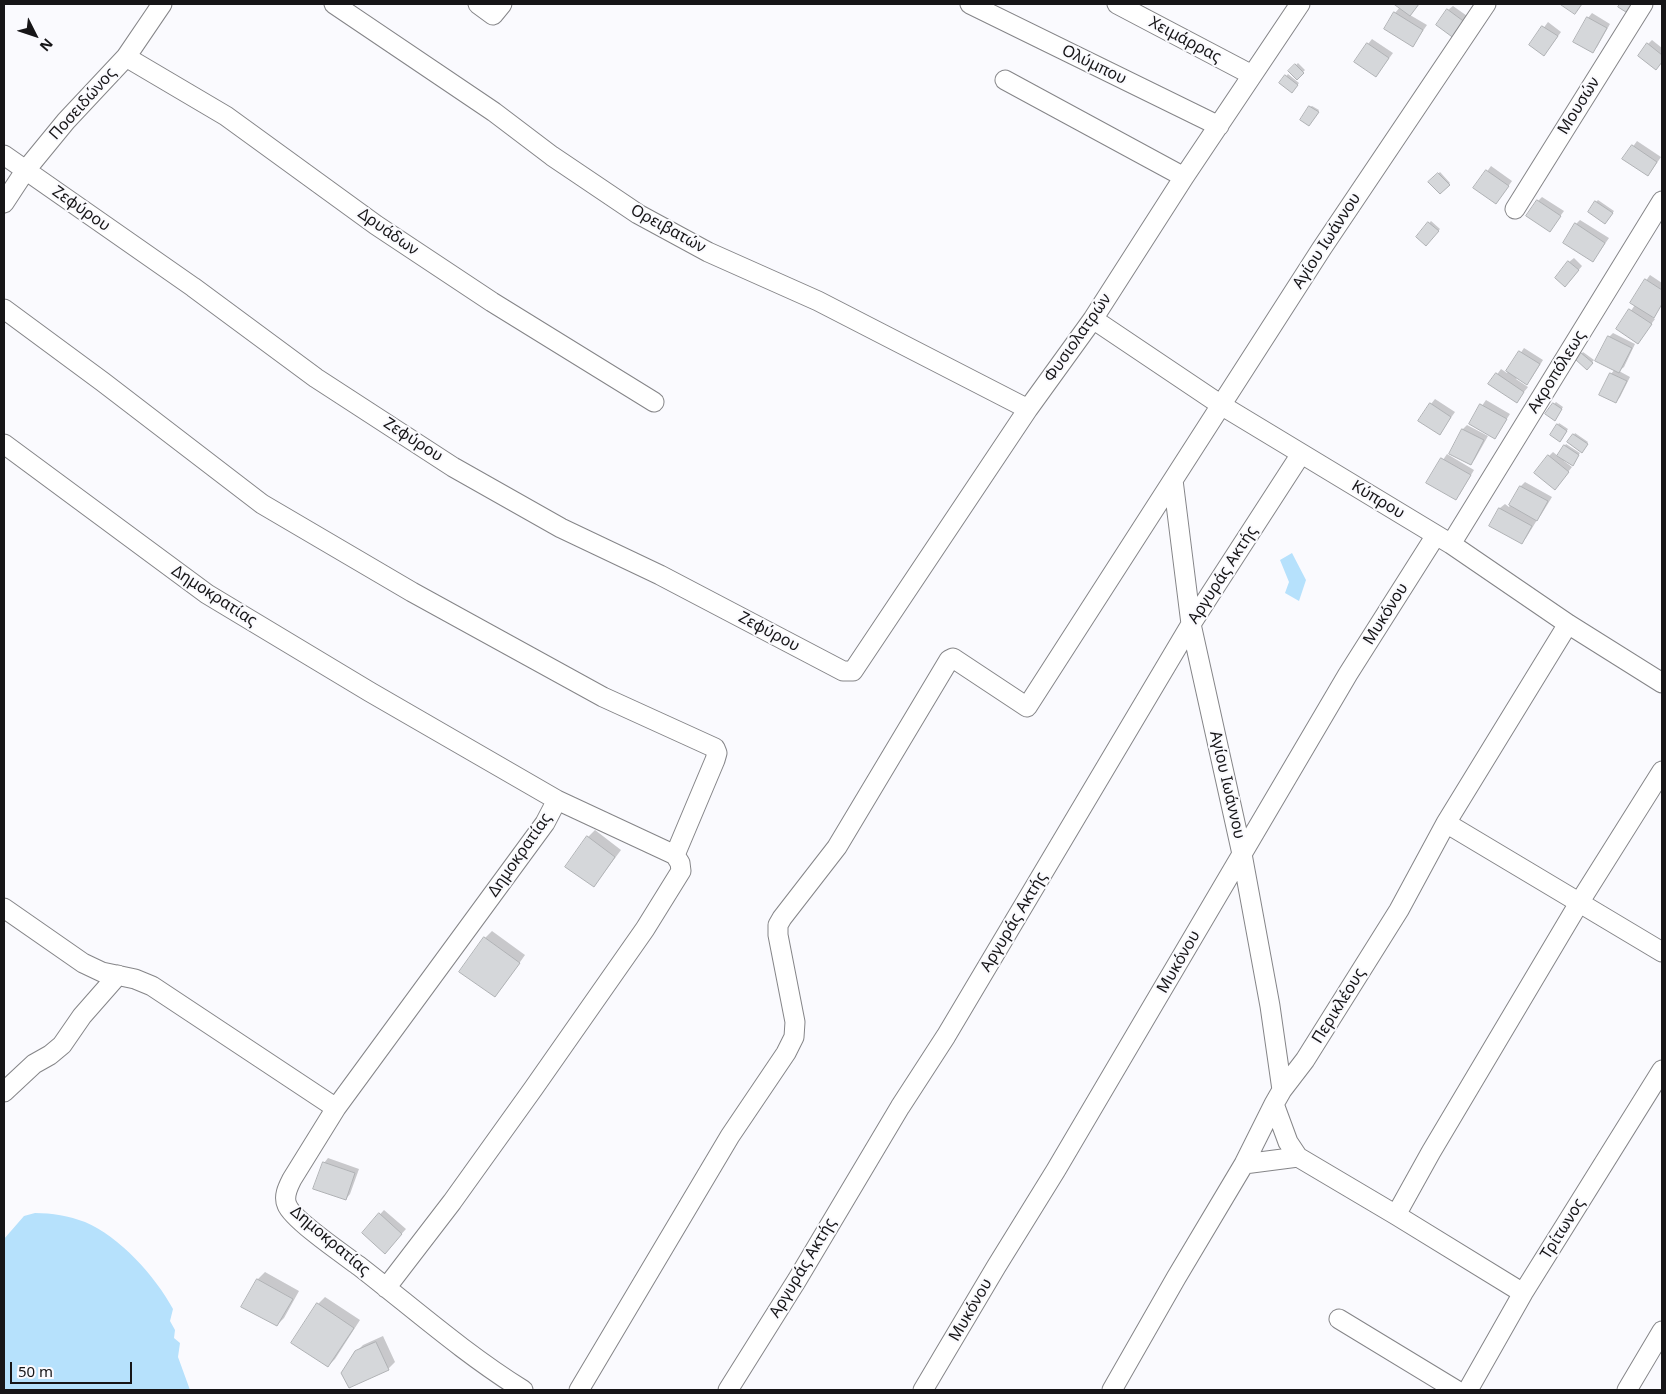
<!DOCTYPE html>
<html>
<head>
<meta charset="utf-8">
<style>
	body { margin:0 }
	#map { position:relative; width:1666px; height:1394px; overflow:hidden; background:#fafafe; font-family:"Noto Sans",sans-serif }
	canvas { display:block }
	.frame { position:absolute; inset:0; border:5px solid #161517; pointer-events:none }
	.north { position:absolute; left:10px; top:10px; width:50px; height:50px; -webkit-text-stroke:4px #fafafe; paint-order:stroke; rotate:131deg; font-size:14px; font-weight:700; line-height:20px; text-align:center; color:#161517 }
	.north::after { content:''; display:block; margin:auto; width:18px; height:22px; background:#161517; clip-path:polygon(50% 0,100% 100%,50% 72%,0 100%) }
	.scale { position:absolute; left:10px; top:1362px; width:122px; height:22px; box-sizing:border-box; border:2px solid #161517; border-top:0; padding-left:6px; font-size:15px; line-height:18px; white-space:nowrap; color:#161517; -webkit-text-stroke:4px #fafafe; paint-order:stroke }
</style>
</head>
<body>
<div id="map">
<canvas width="1666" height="1394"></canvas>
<div class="frame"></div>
<div class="north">N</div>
<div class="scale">50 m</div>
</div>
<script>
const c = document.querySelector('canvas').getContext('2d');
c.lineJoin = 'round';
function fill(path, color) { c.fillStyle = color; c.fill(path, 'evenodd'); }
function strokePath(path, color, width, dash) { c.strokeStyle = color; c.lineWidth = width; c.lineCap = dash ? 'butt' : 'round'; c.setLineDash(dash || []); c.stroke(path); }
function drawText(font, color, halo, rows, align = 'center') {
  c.font = font + ' "Noto Sans",sans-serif'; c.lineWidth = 4; c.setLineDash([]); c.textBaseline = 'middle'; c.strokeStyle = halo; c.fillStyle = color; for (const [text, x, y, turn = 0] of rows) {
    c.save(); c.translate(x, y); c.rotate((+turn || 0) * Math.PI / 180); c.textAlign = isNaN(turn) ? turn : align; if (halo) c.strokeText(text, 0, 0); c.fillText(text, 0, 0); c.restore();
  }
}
const water = new Path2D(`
	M1292,553L1306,580L1299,601L1285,593L1289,582L1280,560Z
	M35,1213C52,1213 69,1216 85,1222C119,1236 156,1277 173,1309L170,1321L175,1330L174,1338L180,1343L178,1357L190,1390H4V1239L24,1216Z`);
const shadow = new Path2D(`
	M1397,4H1419L1410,15L1427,25L1413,45L1395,13L1400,7L1397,5Z
	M1453,6L1470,18L1459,33L1448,10Z
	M1592,13L1610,24L1597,47L1592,52L1588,18Z
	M1548,22L1561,32L1548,50L1531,45Z
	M1372,39L1393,53L1376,76L1368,44Z
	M1652,40L1662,48V62L1656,68L1648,44Z
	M1298,63L1305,70L1297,78L1290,71Z
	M1288,74L1299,83L1292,92L1280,83Z
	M1312,106L1319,110L1311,123L1310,107Z
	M1637,141L1661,157L1652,170L1624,159Z
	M1491,166L1512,181L1500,198L1475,188Z
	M1440,172L1450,183L1440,193L1430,182Z
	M1542,197L1564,211L1550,230L1538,201Z
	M1598,200L1614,211L1607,221L1596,202Z
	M1580,220L1609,238L1593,261L1576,224Z
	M1431,221L1440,229L1426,244L1418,236Z
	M1574,258L1582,266L1570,281L1569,262Z
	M1650,275L1662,283V305L1652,317L1655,319L1638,342L1618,329L1635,305L1631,302Z
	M1613,333L1635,344L1624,367L1619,371L1630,377L1620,397L1616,402L1611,374L1615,369L1609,337Z
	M1524,348L1543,360L1531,379L1518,377L1516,379L1528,387L1516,402L1490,384L1501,369L1507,373Z
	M1583,352L1594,360L1587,368L1577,359Z
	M1435,399L1455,412L1440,433L1431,404Z
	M1486,400L1510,414L1495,437L1470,423Z
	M1556,402L1563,407L1557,417L1554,404Z
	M1559,423L1568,429L1562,439L1558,425Z
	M1467,425L1488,436L1475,459L1471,464L1450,453L1463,429Z
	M1575,433L1588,442L1581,451L1574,435Z
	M1566,444L1580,453L1574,462L1565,460L1564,461L1572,467L1559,484L1549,456L1553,452L1558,456Z
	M1447,454L1474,470L1460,494L1456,498L1428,482Z
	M1525,482L1552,497L1541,515L1537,520L1526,538L1522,542L1491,525L1500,508L1505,504L1509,507L1521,486Z
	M595,830L621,850L594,886L588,837Z
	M492,931L525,955L501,989L494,996L485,938Z
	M328,1158L359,1169L350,1194L346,1199L324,1163Z
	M384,1210L406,1229L385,1252L363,1233Z
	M265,1272L299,1291L284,1318L277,1325L243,1306L258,1279Z
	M325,1297L360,1320L335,1359L328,1366L318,1304Z
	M383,1336L395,1362L388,1369L356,1352L363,1345Z`);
const building = new Path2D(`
	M1396,4H1419L1410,16L1395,5Z
	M1560,4H1582L1575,14Z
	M1620,4H1634L1629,14L1618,7Z
	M1447,9L1466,23L1455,39L1436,25Z
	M1394,12L1423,30L1413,47L1384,29Z
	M1587,17L1607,28L1593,53L1573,42Z
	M1542,26L1558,36L1544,56L1529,45Z
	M1367,43L1389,58L1376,77L1354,62Z
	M1647,43L1662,55V62L1656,70L1638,56Z
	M1295,64L1304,73L1297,80L1288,71Z
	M1285,75L1298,85L1292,93L1279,83Z
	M1309,106L1319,112L1309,126L1300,120Z
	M1632,145L1657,162L1648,176L1622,159Z
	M1486,170L1509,186L1496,204L1473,188Z
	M1438,173L1450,185L1440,194L1428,182Z
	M1537,200L1561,216L1550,232L1526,216Z
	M1595,201L1613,213L1605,224L1588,212Z
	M1428,222L1439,231L1426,246L1416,237Z
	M1575,223L1605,243L1593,262L1563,243Z
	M1568,261L1579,270L1565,287L1555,278Z
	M1645,279L1662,290V304L1654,318L1630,303Z
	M1629,309L1652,324L1638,344L1616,329Z
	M1608,336L1632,348L1619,373L1595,361Z
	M1519,351L1540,364L1527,385L1506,371Z
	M1580,352L1593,363L1587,370L1575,359Z
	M1496,373L1524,392L1517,403L1488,384Z
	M1610,373L1627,381L1616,403L1599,395Z
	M1430,403L1451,417L1440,435L1418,421Z
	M1553,403L1562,409L1555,421L1545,414Z
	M1480,404L1507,419L1495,439L1469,424Z
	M1557,424L1567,431L1560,442L1550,435Z
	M1462,429L1484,440L1471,465L1449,454Z
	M1573,434L1588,444L1582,453L1567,442Z
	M1564,445L1579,455L1573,466L1557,456Z
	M1548,455L1569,472L1555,490L1534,473Z
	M1441,458L1471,475L1456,500L1426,483Z
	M1520,486L1548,501L1537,521L1509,505Z
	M1499,508L1532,526L1522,544L1489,526Z
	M587,836L615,857L594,887L565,867Z
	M484,937L520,963L495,997L459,972Z
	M323,1162L355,1173L346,1200L313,1189Z
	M379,1213L402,1234L385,1254L362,1233Z
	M257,1279L293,1299L277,1326L241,1307Z
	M317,1303L354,1328L328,1367L291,1343Z
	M376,1342L389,1370L349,1388L341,1373L355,1351Z`);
const minor = new Path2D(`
	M334,4L494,112L552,156L638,214L708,252L818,301L1028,409
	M478,4L493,15L502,4
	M970,4L1219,126
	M1117,4L1252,75
	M126,57L226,116L376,225L492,302L654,402
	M1005,80L1184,177
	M4,155L193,287L316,378L453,467L561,528L660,575L843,671H853L1028,409L1093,319L1184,177L1300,4
	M4,203L25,171L66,121L126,57L162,4
	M1515,209L1643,4
	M4,309L103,382L262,504L412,592L603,697L715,748L717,753L715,760L675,855
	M1093,319L1221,405L1451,544L1568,624L1662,683
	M4,444L207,594L370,692L557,800L675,855L680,863L681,871L645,929L533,1089L452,1202L386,1288
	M1451,544L1662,201
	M1446,823L1662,952
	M4,908L83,963L102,972L135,979L152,986L336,1108
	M1282,1090L1270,1006L1242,854L1191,624L1173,480L1322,248L1486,4
	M4,1092L34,1064L50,1055L62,1045L82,1016L118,975
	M1274,1104L1288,1142L1298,1157L1396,1215L1523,1293
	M1244,1164L1298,1157
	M1396,1215L1431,1152L1579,903L1662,771
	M1339,1319L1456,1390
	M523,1390C465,1354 413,1308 359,1266C344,1255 292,1219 287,1205C283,1196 288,1187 292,1179L336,1108L545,823L557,800
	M579,1390L730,1136L786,1053L794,1037L795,1022L778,935V925L782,918L837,847L949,660L953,658L1027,707L1173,480
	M728,1390L797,1280L900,1107L946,1036L1191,624L1301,454
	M923,1390L996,1267L1056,1170L1348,674L1436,535
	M1112,1390L1176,1278L1244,1164L1274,1104L1282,1090L1305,1060L1399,910L1446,823L1568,624
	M1468,1390L1523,1293L1662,1070
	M1627,1390L1662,1331`);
const streetNames = [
	["Χειμάρρας",1185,40,28],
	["Ολύμπου",1094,65,26],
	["Ποσειδώνος",83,104,-48],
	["Μουσών",1579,106,-58],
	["Ζεφύρου",81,209,35],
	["Ορειβατών",668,229,29],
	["Δρυάδων",388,232,35],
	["Αγίου Ιωάννου",1327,241,-57],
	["Φυσιολατρών",1078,338,-55],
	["Ακροπόλεως",1557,372,-58],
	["Ζεφύρου",413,440,33],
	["Κύπρου",1378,500,31],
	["Αργυράς Ακτής",1223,575,-57],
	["Δημοκρατίας",214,596,33],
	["Μυκόνου",1386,614,-58],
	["Ζεφύρου",769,632,28],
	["Αγίου Ιωάννου",1227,785,77],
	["Δημοκρατίας",520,855,-55],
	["Αργυράς Ακτής",1014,922,-59],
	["Μυκόνου",1179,962,-60],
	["Περικλέους",1339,1006,-58],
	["Τρίτωνος",1563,1229,-58],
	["Δημοκρατίας",330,1241,40],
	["Αργυράς Ακτής",803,1268,-59],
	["Μυκόνου",971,1310,-60]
];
fill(water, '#b6e1fc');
fill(shadow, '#0003');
fill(building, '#d5d7da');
strokePath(building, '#b0b2b5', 1);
strokePath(minor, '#858588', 21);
strokePath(minor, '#fff', 19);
drawText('16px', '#161517', '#fafafe', streetNames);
</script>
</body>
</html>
